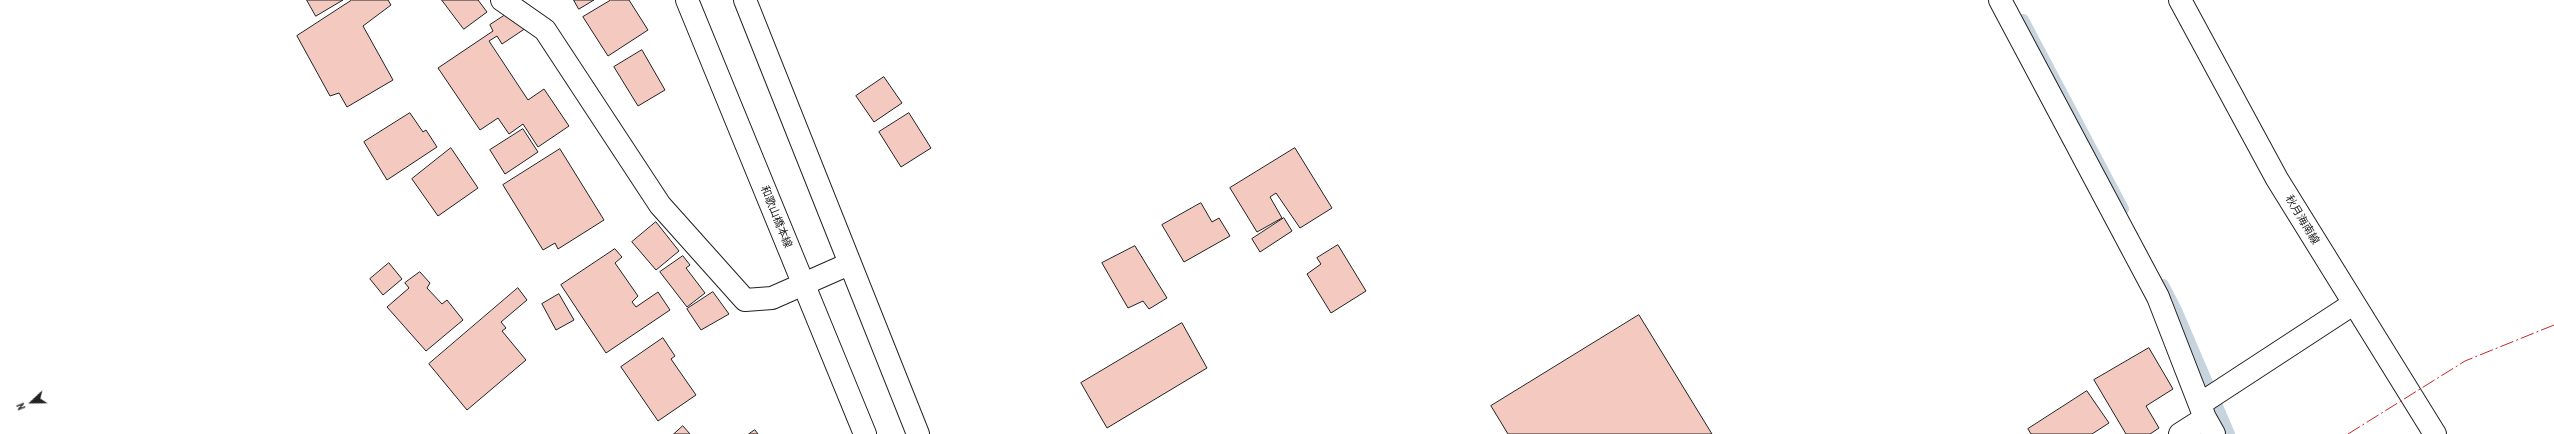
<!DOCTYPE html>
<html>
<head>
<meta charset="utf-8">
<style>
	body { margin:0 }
	#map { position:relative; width:2554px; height:434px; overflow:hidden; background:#fff; font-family:"PT Sans Narrow",sans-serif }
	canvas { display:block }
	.north { position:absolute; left:12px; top:382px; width:40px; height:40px; -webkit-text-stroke:3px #fff; paint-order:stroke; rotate:248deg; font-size:11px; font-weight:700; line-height:16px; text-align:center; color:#222 }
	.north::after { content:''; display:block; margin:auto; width:14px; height:18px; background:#222; clip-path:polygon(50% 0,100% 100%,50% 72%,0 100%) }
</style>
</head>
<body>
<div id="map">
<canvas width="2554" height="434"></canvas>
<div class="north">N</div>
</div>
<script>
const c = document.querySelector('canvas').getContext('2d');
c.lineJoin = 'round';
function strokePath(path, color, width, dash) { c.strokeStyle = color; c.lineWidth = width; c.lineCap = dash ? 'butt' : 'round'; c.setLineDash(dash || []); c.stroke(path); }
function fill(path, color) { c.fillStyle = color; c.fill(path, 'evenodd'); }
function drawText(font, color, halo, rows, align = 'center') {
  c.font = font + ' "PT Sans Narrow","Noto Sans JP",sans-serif'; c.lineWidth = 3; c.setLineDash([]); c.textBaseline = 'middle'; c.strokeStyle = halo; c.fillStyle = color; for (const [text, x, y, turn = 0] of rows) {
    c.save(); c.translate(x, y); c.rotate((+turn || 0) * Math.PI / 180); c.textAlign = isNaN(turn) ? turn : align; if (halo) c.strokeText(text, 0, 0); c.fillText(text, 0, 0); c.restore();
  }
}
const stream = new Path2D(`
	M2023,20L2123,209
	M2163,285L2176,310L2229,434`);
const building = new Path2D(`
	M307,0H343L316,16Z
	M352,0H388L391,5L363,26L393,80L347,107L339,93L330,96L297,36Z
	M442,0H478L487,12L464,29Z
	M574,0H594L579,9Z
	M611,0H629L648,30L608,56L583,17Z
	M516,8L529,26L502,44L497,36L489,41L528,100L544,89L569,126L538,147L523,124L509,134L498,118L480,130L438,68L493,31L490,25Z
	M642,50L665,90L638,106L614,67Z
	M884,77L902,103L874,122L856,96Z
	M410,113L423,132L426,130L437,147L387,180L364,142Z
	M909,113L931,148L901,167L879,132Z
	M523,129L538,152L505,174L490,150Z
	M451,148L478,188L438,216L412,179Z
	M1295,148L1332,208L1300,228L1276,193L1270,197L1282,218L1257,232L1230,188Z
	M560,149L604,220L558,249L555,243L543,250L503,185Z
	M1201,203L1212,222L1219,218L1230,236L1184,262L1162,225Z
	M1284,218L1292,231L1260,252L1252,239Z
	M656,222L679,251L656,270L632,242Z
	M1338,245L1366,291L1331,313L1307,274L1321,264L1317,258Z
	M1135,246L1167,298L1149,309L1143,301L1128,308L1102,263Z
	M615,249L622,257L615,263L638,296L632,302L636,307L658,292L670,310L606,353L561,285Z
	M683,256L690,265L686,268L705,293L687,307L660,272Z
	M389,263L402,279L383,295L370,279Z
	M420,272L430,283L427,288L442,304L447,300L463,320L426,351L387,307L409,288L405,283Z
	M518,288L527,300L501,322L506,328L502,331L526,360L467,410L429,364Z
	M713,292L729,314L701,330L687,309Z
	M559,294L574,320L556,330L542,304Z
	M1639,315L1712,434H1508L1491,406Z
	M1182,323L1207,368L1107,428L1081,383Z
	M663,338L675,356L671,359L696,395L658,421L621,367Z
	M2149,348L2173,389L2146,406L2159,428L2150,434H2126L2094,380Z
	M2087,391L2109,423L2092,434H2031L2028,429Z
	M683,426L690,434H674Z
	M755,430L758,434H749Z`);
const minor = new Path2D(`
	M502,0L545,30L660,205L745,300L772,298L849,264
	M2000,0L2158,297L2205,418L2214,434
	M2200,404L2353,304
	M2180,434L2205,418`);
const secondary = new Path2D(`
	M2180,0L2277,179L2435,434`);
const primary = new Path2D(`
	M687,0L865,434
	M745,0L918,434`);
const power = new Path2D(`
	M2348,434L2465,361L2554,325`);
const streetNames = [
	["和歌山橋本線",776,217,68],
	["秋月海南線",2302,220,59]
];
strokePath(stream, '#c7d3dd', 12);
fill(building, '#f3c9c0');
strokePath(building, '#222', 1);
strokePath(minor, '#222', 24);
strokePath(secondary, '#222', 24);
strokePath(primary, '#222', 24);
strokePath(minor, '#fff', 22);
strokePath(secondary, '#fff', 22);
strokePath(primary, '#fff', 22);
strokePath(power, '#c62828', 1, [14, 3, 2, 3]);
drawText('11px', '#222', '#fff', streetNames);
</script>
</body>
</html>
